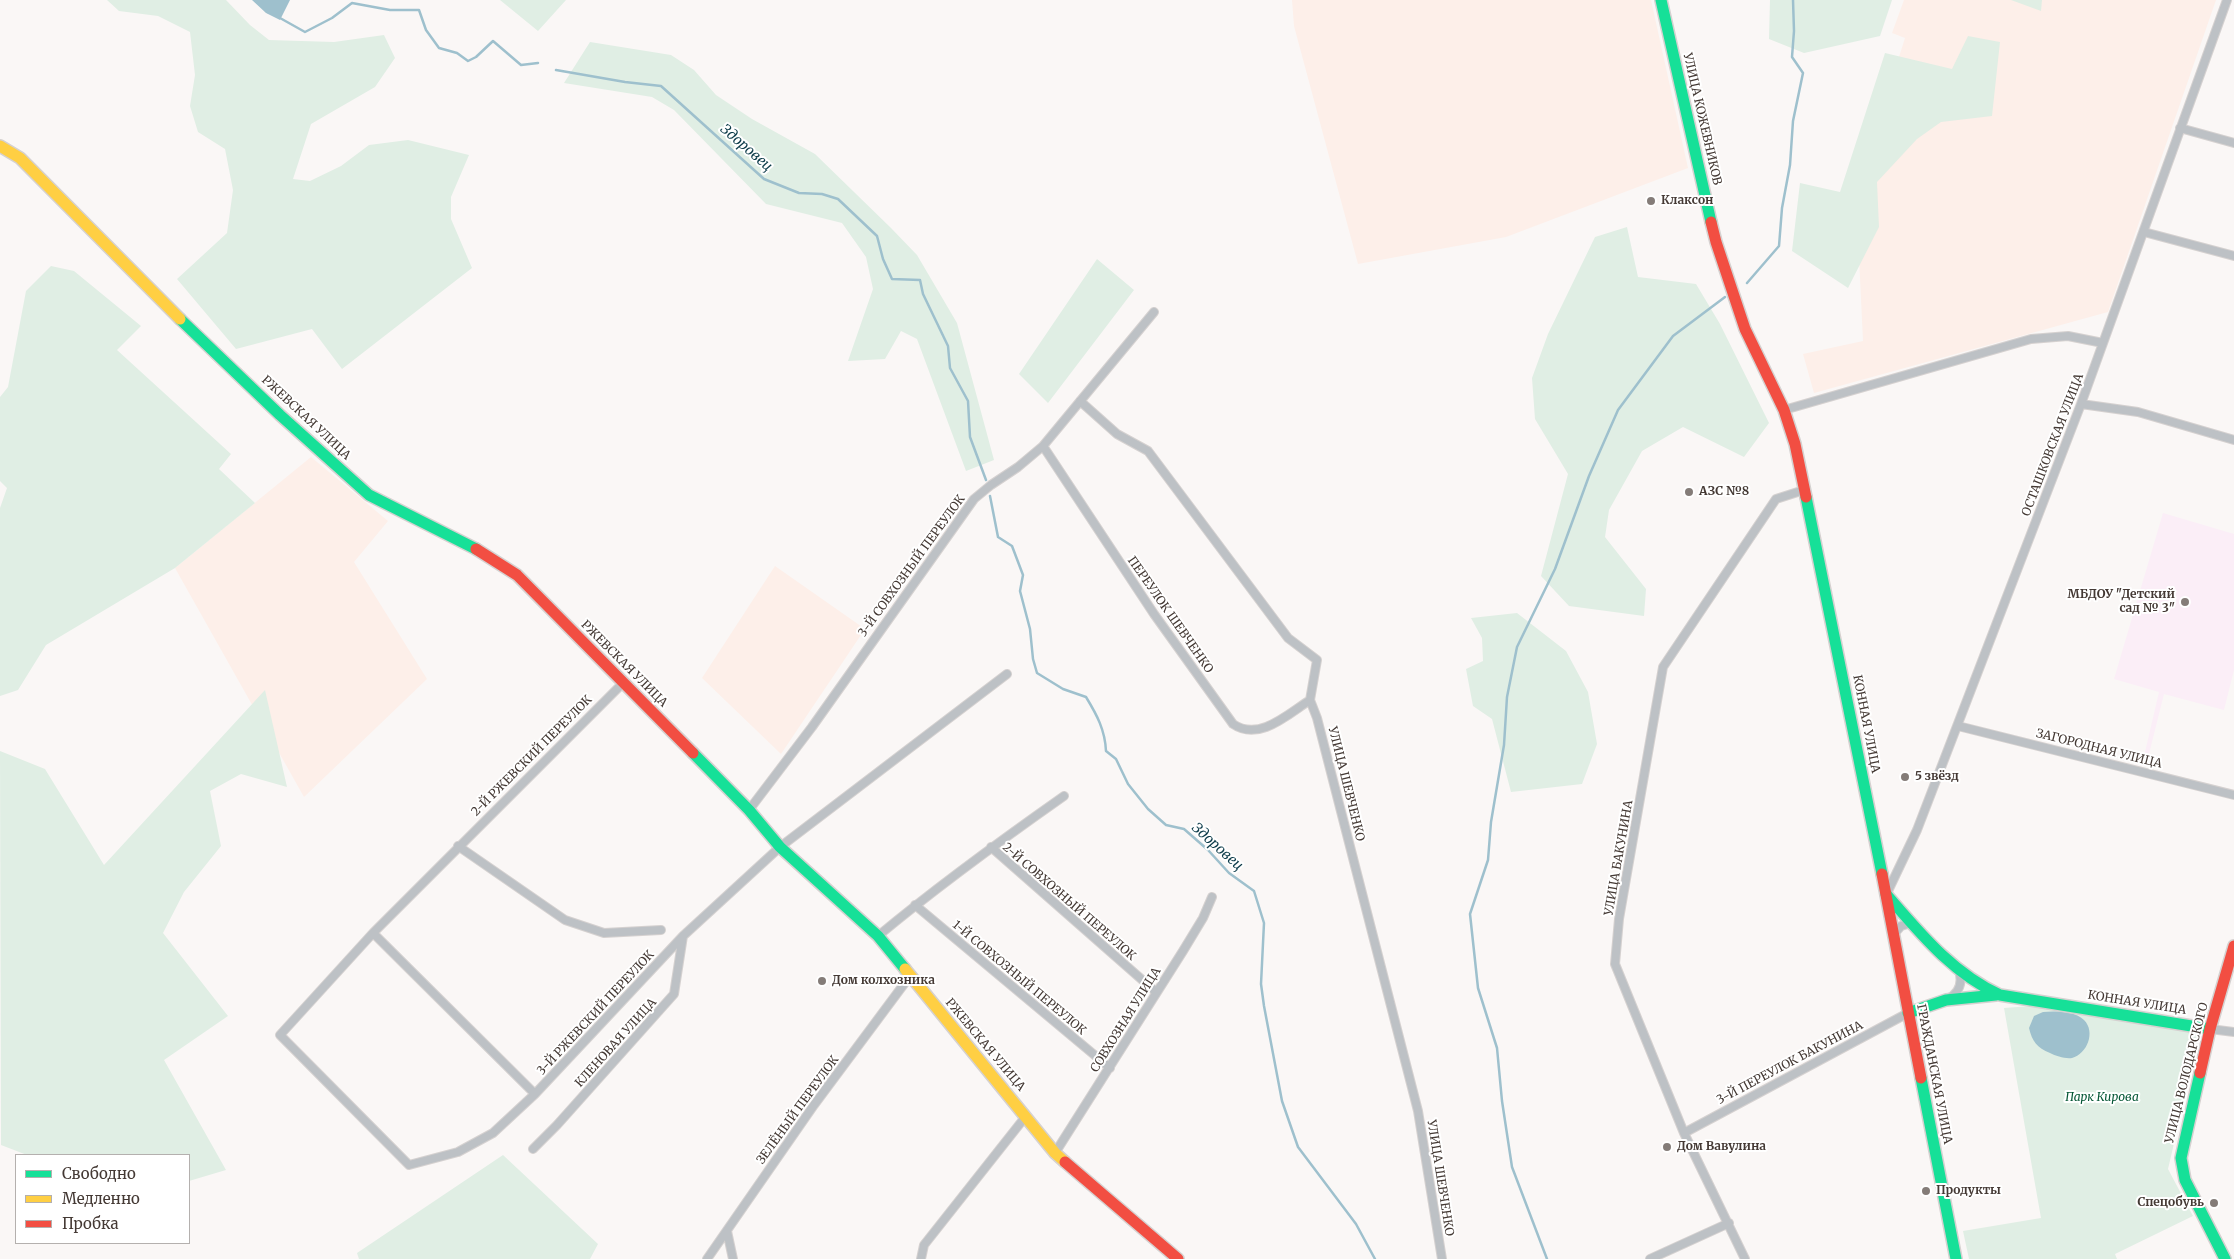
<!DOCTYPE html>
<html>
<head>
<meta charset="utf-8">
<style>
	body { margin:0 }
	#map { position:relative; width:2234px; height:1259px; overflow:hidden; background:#faf7f6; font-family:Merriweather,serif }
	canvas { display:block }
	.legend { position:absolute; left:15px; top:1154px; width:175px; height:90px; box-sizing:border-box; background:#fff; border:1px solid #b4b0ae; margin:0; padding:6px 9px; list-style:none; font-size:15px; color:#443934 }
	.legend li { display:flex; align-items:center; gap:10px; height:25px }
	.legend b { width:25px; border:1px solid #b4b0ae }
</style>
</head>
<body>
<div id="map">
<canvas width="2234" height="1259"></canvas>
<ul class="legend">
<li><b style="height:6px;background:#16e098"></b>Свободно</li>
<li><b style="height:6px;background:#ffcf43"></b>Медленно</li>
<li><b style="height:6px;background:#f24e42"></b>Пробка</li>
</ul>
</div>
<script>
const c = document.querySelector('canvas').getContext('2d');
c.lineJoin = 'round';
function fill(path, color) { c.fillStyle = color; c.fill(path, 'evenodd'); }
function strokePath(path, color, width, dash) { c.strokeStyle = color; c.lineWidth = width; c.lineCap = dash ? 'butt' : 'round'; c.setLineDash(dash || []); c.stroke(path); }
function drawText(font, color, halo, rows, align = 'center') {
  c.font = font + ' Merriweather,serif'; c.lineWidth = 4; c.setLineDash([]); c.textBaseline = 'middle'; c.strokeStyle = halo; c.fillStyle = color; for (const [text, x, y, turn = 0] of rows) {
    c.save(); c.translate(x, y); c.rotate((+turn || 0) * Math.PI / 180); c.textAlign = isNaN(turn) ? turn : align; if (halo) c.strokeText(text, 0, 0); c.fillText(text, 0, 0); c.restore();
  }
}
const built = new Path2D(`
	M1292,0H1651L1688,168L1506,237L1358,264L1294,26Z
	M1904,0H2216L2108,312L1814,393L1803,354L1863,341L1858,236L1849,215L1905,38L1892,33Z
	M311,457L388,521L354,562L427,679L304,797L175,568Z
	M775,566L865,629L781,754L702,678Z`);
const education = new Path2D(`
	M2163,513L2234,534V670L2224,710L2164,694L2146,766L2142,765L2159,692L2114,679Z`);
const green = new Path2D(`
	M107,0H226L250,25L269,40L334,42L384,35L395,58L375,87L311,124L293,179L310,181L341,166L369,145L408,140L469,155L451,197V219L472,268L342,369L312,329L236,349L177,279L227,233L233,190L225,149L198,132L190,106L195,75L190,32L158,16L119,11Z
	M500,0H566L538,31Z
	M1770,0H1892L1880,36L1804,53L1769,39Z
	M2011,0H2042L2041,11Z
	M1968,36L2000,42L1992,116L1941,122L1917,139L1877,182L1879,227L1848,288L1792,251L1800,183L1840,192L1885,53L1952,69Z
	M590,42L671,55L694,70L716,95L752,119L815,154L891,228L917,255L957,323L994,460L966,471L917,339L901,331L885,359L848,361L873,289L866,257L842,223L766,204L674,110L652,97L564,83Z
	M1627,227L1638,277L1696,284L1720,324L1769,423L1744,457L1683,427L1642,451L1609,510L1605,537L1646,589L1644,616L1569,606L1541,576L1568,474L1535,419L1532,378L1548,334L1595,237Z
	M1097,259L1134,290L1048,403L1019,374Z
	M51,266L74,271L141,326L117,350L231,454L219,469L255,503L175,568L46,645L18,690L0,696V508L7,488L0,481V397L8,387L26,291Z
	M1517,613L1566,651L1588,692L1597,744L1582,784L1511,792L1492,719L1473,706L1466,669L1483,661L1482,638L1471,618Z
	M265,690L287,787L241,774L210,791L221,846L184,892L163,933L228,1016L164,1060L226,1170L189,1181V1155H27L1,1145L0,751L45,769L104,865Z
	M2044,1005L2200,1033L2168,1169L2193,1216L2115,1254L2117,1259H1969L1963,1231L2041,1218L2004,1008Z
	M503,1155L598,1244L590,1259H359L357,1253Z`);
const water = new Path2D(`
	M252,0H290L280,20L266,13Z
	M2043,1012C2055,1011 2075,1011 2084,1020C2096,1032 2087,1054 2072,1058C2065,1059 2056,1056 2050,1053C2037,1048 2032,1041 2029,1028L2034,1016Z`);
const stream = new Path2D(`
	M280,18L305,32L332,18L352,3L390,10H419L426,30L439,48L457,53L468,61L476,57L493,41L521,65L538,63
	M556,70L625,82L661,86L764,179L799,193L822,194L838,199L877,236L883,259L892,279L920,280L923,294L948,346L950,368L968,401L970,437L986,480
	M1747,283L1779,246L1782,208L1790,165L1793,121L1803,73L1792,57L1794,31L1793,0
	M990,496L998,537L1012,546L1023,575L1020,591L1030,629L1033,659L1037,673L1063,689L1086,697C1097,715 1105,730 1106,751L1116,759L1128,784L1148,809L1166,825L1184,829L1208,850L1229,873L1254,891L1264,923L1261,984L1264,1006L1282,1101L1298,1147L1356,1224L1375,1259
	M1547,1259L1512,1167L1502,1101L1497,1048L1478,988L1470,914L1488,860L1491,822L1504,745L1507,697L1517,647L1555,569L1589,476L1618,410L1673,336L1725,297`);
const street = new Path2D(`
	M2180,128L2234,143
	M2144,232L2234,256
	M1080,401L1117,434L1148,451L1288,638L1317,660L1310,700L1317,718L1418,1111L1442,1259
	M2081,404L2138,412L2234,440
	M1784,410L2031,339L2068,336L2103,343
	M1043,446L1154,614L1233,724C1259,742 1288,714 1310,700
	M623,683L373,933L280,1035L409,1165L458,1152L493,1133L535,1094L683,936L780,847L1007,674
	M1958,726L2234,795
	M749,810L812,727L974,499L991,485L1018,467L1043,446L1154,312
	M458,846L565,920L604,933L661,930
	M991,847L1156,992
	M1887,893L1917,830L2081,404L2227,0
	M915,905L1110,1068
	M373,933L535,1094
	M1894,934L1901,926L1911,923
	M878,936C938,886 1000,841 1064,796
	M1948,999C1959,993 1963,983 1959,971
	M2210,1029L2234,1032
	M1684,1133L1908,1013
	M533,1149L557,1125L674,994L683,936
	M1055,1153L1183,951L1203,918L1212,897
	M727,1231L733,1259
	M707,1259L814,1105L910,976
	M921,1259L924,1245L1026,1116
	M1650,1259L1729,1223
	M1745,1259L1684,1133L1615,964L1619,919L1663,667L1776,499L1804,490`);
const fast = new Path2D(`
	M1661,0L1711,222
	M180,319L280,415L369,495L476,549
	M1806,497L1882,874
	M693,753L749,810L780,847L878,936L905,969
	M1886,894C1920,933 1952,973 2000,995L2210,1029
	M1908,1013L1946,1000L1996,995
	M2200,1073L2181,1158L2185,1180L2225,1259
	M1921,1078L1956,1259`);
const slow = new Path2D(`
	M0,146L20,158L180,319
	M905,969L1055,1153L1065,1162`);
const jam = new Path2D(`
	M1711,222L1716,242L1745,329L1784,410L1795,444L1806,497
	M476,549L517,575L693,753
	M1882,874L1921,1078
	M2200,1073L2210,1029L2234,946
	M1065,1162L1178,1259`);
const markers = [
	[1651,201,5,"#847c78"],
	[1689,492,5,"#847c78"],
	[2185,602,5,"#847c78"],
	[1905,777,5,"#847c78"],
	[822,981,5,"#847c78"],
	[1667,1147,5,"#847c78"],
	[1926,1191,5,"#847c78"],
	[2214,1203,5,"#847c78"]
];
const streetNames = [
	["УЛИЦА КОЖЕВНИКОВ",1702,119,77],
	["РЖЕВСКАЯ УЛИЦА",306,418,43],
	["ОСТАШКОВСКАЯ УЛИЦА",2053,445,-69],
	["3-Й СОВХОЗНЫЙ ПЕРЕУЛОК",912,566,-54],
	["ПЕРЕУЛОК ШЕВЧЕНКО",1170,615,55],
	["РЖЕВСКАЯ УЛИЦА",624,664,45],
	["КОННАЯ УЛИЦА",1866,724,79],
	["ЗАГОРОДНАЯ УЛИЦА",2099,749,14],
	["2-Й РЖЕВСКИЙ ПЕРЕУЛОК",532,756,-45],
	["УЛИЦА ШЕВЧЕНКО",1346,784,76],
	["УЛИЦА БАКУНИНА",1619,858,-80],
	["2-Й СОВХОЗНЫЙ ПЕРЕУЛОК",1069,902,41],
	["1-Й СОВХОЗНЫЙ ПЕРЕУЛОК",1019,978,40],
	["КОННАЯ УЛИЦА",2137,1003,9],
	["3-Й РЖЕВСКИЙ ПЕРЕУЛОК",596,1013,-47],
	["СОВХОЗНАЯ УЛИЦА",1126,1020,-58],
	["КЛЕНОВАЯ УЛИЦА",616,1043,-48],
	["РЖЕВСКАЯ УЛИЦА",985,1045,50],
	["3-Й ПЕРЕУЛОК БАКУНИНА",1790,1063,-28],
	["УЛИЦА ВОЛОДАРСКОГО",2187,1073,-76],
	["ГРАЖДАНСКАЯ УЛИЦА",1934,1074,79],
	["ЗЕЛЁНЫЙ ПЕРЕУЛОК",798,1110,-54],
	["УЛИЦА ШЕВЧЕНКО",1440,1178,81]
];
const poiNames = [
	["Клаксон",1661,201],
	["АЗС №8",1699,492],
	["МБДОУ \"Детский",2175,595,"right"],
	["сад № 3\"",2175,609,"right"],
	["5 звёзд",1915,777],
	["Дом колхозника",832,981],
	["Дом Вавулина",1677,1147],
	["Продукты",1936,1191],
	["Спецобувь",2204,1203,"right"]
];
const parkNames = [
	["Парк Кирова",2102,1098]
];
const waterNames = [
	["Здоровец",746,148,41],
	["Здоровец",1217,847,42]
];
fill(built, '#fdefe9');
fill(education, '#fbeef7');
fill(green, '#e0eee4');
fill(water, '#9ec0cd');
strokePath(stream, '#9ec0cd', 2.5);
strokePath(street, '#d5d1d0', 10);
strokePath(fast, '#d5d1d0', 14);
strokePath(slow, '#d5d1d0', 14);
strokePath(jam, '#d5d1d0', 14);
strokePath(street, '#bdc1c5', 8);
strokePath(fast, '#16e098', 11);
strokePath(slow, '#ffcf43', 11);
strokePath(jam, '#f24e42', 11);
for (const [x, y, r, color] of markers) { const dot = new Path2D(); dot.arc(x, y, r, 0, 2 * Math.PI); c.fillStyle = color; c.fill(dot); strokePath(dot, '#fff', 2); }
drawText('12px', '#443934', '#fff', streetNames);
drawText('bold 12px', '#443934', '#fff', poiNames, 'left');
drawText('italic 12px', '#065736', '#fff', parkNames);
drawText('italic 14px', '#0d3c4a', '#fff', waterNames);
</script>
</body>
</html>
